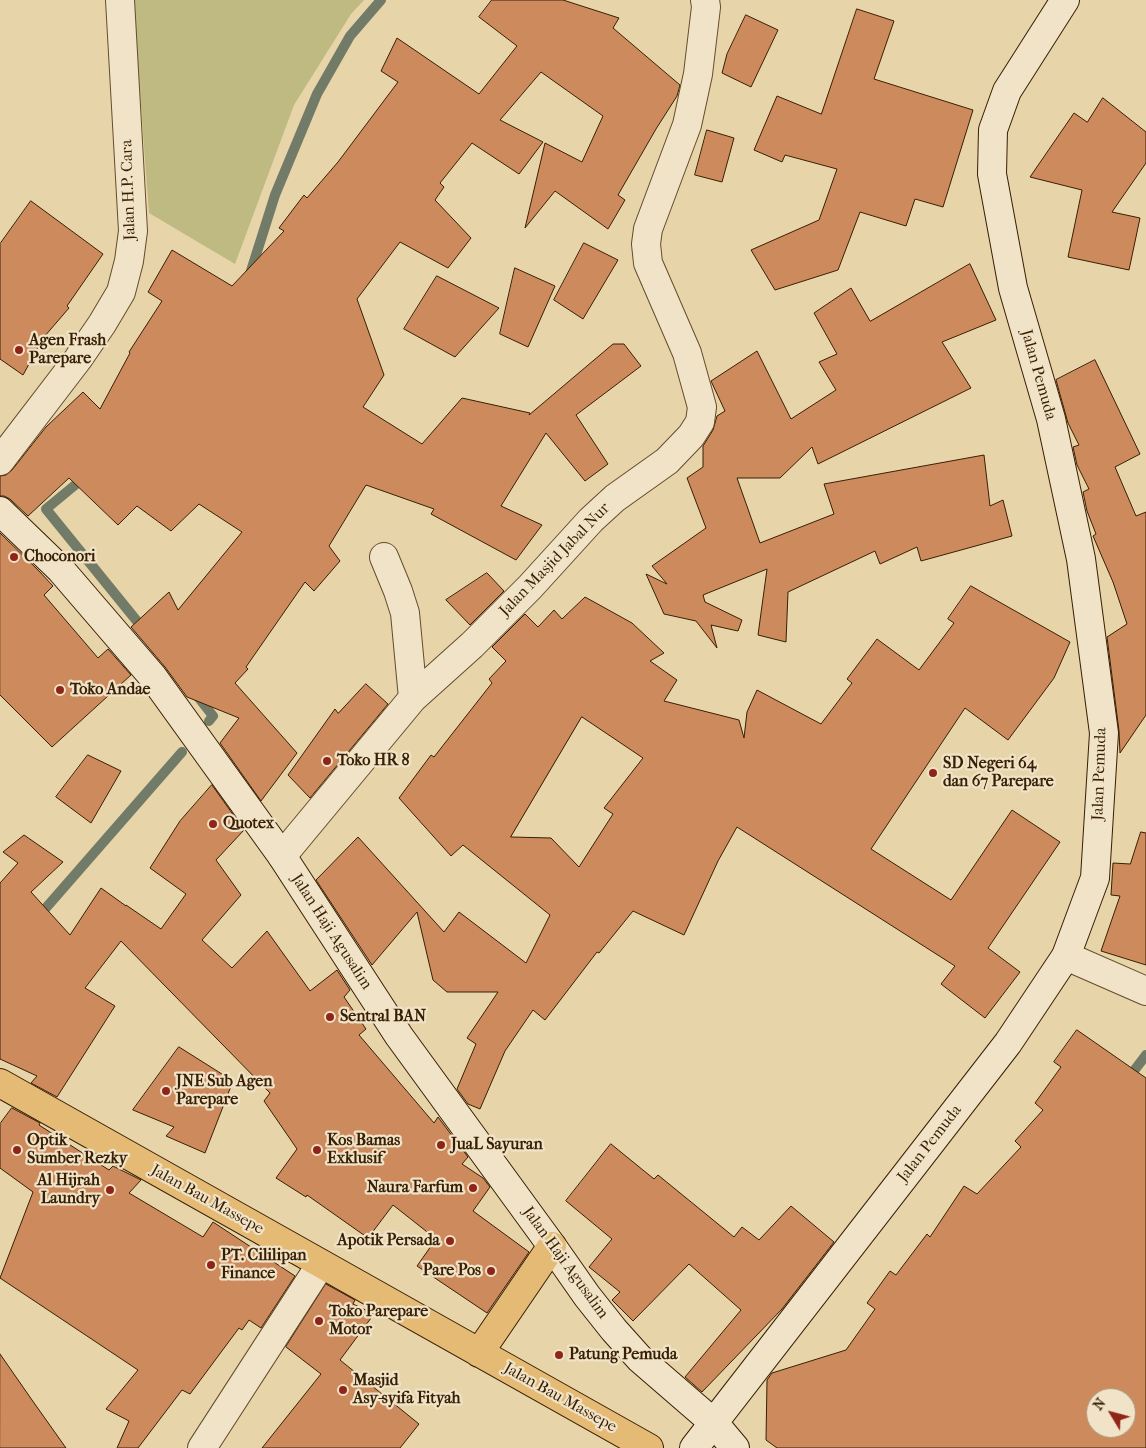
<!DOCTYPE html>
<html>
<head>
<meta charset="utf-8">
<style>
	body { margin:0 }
	#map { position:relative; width:1146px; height:1448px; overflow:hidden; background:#e8d4a9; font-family:"IM FELL French Canon",serif }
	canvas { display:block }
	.north { position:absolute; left:1086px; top:1388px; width:50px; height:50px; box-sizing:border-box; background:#f0e3c7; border:1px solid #a69579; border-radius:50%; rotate:307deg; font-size:14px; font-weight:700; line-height:20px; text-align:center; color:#381f04 }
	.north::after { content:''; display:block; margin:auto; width:18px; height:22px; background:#8f2418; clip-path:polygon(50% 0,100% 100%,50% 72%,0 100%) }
</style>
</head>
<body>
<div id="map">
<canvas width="1146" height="1448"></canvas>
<div class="north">N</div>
</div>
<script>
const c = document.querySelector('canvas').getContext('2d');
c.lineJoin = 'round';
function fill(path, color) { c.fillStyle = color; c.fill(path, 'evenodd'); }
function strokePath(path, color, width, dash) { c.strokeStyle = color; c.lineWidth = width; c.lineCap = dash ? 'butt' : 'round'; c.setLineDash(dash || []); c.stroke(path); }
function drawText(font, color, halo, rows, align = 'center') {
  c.font = font + ' "IM FELL French Canon",serif'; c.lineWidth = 4.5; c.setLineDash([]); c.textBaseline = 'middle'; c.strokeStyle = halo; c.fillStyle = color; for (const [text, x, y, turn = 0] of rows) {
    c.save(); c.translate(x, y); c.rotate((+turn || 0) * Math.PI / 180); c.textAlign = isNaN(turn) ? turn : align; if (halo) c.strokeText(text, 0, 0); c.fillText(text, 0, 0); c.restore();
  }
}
const green = new Path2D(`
	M133,0H364L351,14L294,105L235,264L149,213Z`);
const stream = new Path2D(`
	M250,274L275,195L317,94L350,36L381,0
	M86,476L46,509L145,631
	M195,693L213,716L209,721
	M38,917L182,752
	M1127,1080L1146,1055`);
const building = new Path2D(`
	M492,0H563L619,18L613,28L680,85L677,96L656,129L618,195L625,200L608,229L555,191L525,228L545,143L582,162L603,116L541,72L500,120L543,142L519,174L472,143L440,183L444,187L435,200L471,238L448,268L400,242L357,299L384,375L363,407L422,444L462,398L530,413L529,415L613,344H624L641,366L576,415L608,464L585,481L546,433L501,506L542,525L516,560L431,514L434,509L366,485L329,546L340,561L314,591L305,582L246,667L248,669L235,683L297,753L261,801L220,743L239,718L187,697L165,667L131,627L169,592L178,610L242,532L199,504L171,531L137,506L118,525L69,478L28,516L10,499L4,496H0V476L6,475L12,470L46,427L83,392L100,409L130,353L129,352L162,301L148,292L172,250L232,286L284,231L279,228L304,195L307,198L338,162L398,82L381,71L397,38L479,94L517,46L479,17Z
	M857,9L894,21L874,79L973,110L943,207L915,199L906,226L860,212L838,270L775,290L751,250L819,220L837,169L785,155L782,162L754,150L777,96L821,114Z
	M746,15L778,30L751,87L722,73L727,54Z
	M1103,98L1146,132V163L1112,212L1140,218L1129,270L1068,257L1082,190L1030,177L1074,113L1087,122Z
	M707,130L734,138L722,182L695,175Z
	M31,201L103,254L67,306L69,308L44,337L23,375L0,359V244Z
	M584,243L618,260L583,319L554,300Z
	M970,264L996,320L942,342L971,388L818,464L812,447L780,478H737L760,543L834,514L824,484L984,455L990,506L1003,500L1012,536L921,561L917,547L880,564L875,551L788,592L786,642L758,635L767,569L703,595L705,602L742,620L738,631L711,625L717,648L696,621L664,614L646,574L667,584L652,566L706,528L687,478L703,467V446L713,430L717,416L725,411L711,381L757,351L791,419L836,390L819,362L837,354L814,313L851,288L870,321Z
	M515,268L555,286L528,347L500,334Z
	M437,276L499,308L455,357L404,329Z
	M1095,360L1140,454L1115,467L1136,516L1146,512V715L1120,753L1119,731L1107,637L1127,624L1113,582L1093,536L1096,534L1087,511L1083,492L1089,489L1077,465L1073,447L1079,445L1068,423L1056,380Z
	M0,533L38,570L53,586L44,595L98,658L108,649L131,675L52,747L0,695Z
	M487,573L504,591L470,625L446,600Z
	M971,586L1070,642L1054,678L1008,740L965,708L871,849L951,900L1012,810L1060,842L988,948L1020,972L985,1018L941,984L955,966L737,827L718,861L684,935L633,911L599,953L597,952L545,1020L533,1010L505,1051L480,1109L468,1104L457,1089L476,1044L467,1038L498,992H447L433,980L417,912L372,965L316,880L358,837L444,932L459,912L526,963L550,915L463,845L451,856L399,798L431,755L434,757L492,683L489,679L506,661L492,647L525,614L538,627L554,610L562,619L585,597L632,623L664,653L650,661L677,680L664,701L739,720L744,738L747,712L757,690L821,724L852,683L847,679L877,639L919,670L954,623L948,619ZM582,717L643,758L604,808L613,814L579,867L551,838L511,837Z
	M366,684L388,704L310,798L288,775L335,709L338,713Z
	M88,755L121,771L91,823L56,797Z
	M212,785L244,830L216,860L241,895L202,940L232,968L267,931L310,991L337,970L350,990L344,997L366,1029L359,1035L434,1123L438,1117L468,1157L462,1164L483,1178L490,1187L473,1211L529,1252L487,1313L417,1266L436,1239L393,1205L368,1238L307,1195L306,1197L276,1178L297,1149L264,1101L270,1093L121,941L85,988L115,1006L57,1097L31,1083L37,1076L0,1059V883L18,863L3,852L24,835L63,862L31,892L70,935L101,888L126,906V905L161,929L186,894L150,868L180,821Z
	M1141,832L1146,833V965L1101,951L1120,896L1111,895L1113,863L1130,864Z
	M1077,1030L1146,1078V1448H777L766,1440L767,1380L772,1373L846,1350L875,1309L867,1303L890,1271L896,1275L927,1234L930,1237L964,1186L977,1194L1021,1147L1015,1141L1043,1110L1035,1103L1061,1067L1054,1062ZM1096,1398H1126V1428H1096Z
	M179,1047L233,1081L205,1153L166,1136L174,1127L133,1110Z
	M12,1108L40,1123L39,1125L109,1170L113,1166L141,1180L129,1193L203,1237L213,1222L295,1276L261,1328L249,1320L242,1330L239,1328L190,1394L182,1390L138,1448H117L129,1421L106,1409L138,1370L0,1278L33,1192L0,1168V1124Z
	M611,1144L654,1179L658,1175L734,1237L742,1227L759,1240L791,1206L834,1242L782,1309L702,1392L685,1377L741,1310L689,1264L633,1321L612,1300L620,1292L589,1267L612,1239L566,1201Z
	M326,1284L355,1300L353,1304L374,1314L340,1360L419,1424L400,1448H262L321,1374L286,1347Z
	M0,1354L32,1400L66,1448H0Z`);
const street = new Path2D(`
	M0,461L78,359L102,324L121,292L129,261L133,231L120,0
	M384,557L398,591L405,613L413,698
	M282,856L413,698L472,645L530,587L591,520L615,498L667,461L691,436L700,422L702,407L687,353L648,263L646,244L648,229L687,125L698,74L706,7L705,0
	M1066,956L1146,991
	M202,1448L321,1264`);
const secondary = new Path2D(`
	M0,511L61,570L153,677L282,856L399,1036L552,1246L587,1296L614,1330L640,1359L714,1423L735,1448
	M694,1448L1008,1043L1066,956L1095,878L1104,733L1081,559L1051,419L1013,288L992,174L993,130L1007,91L1065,0`);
const highway = new Path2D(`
	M0,1083L649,1448
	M479,1353L552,1246`);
const markers = [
	[19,350,5,"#8f2418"],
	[14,557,5,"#8f2418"],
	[60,690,5,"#8f2418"],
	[327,761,5,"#8f2418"],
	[933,773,5,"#8f2418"],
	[213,824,5,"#8f2418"],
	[330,1017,5,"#8f2418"],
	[166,1091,5,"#8f2418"],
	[441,1145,5,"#8f2418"],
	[17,1150,5,"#8f2418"],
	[317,1150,5,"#8f2418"],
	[473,1188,5,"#8f2418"],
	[110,1190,5,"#8f2418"],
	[450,1241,5,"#8f2418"],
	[211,1265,5,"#8f2418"],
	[491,1271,5,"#8f2418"],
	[319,1321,5,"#8f2418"],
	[559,1355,5,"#8f2418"],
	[343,1390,5,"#8f2418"]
];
const streetNames = [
	["Jalan H.P. Cara",129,190,-92],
	["Jalan Pemuda",1038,375,74],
	["Jalan Masjid Jabal Nur",555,560,-46],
	["Jalan Pemuda",1100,774,-88],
	["Jalan Haji Agusalim",331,932,57],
	["Jalan Pemuda",930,1144,-52],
	["Jalan Bau Massepe",207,1200,29],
	["Jalan Haji Agusalim",565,1263,54],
	["Jalan Bau Massepe",560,1398,29]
];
const poiNames = [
	["Agen Frash",29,341],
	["Parepare",29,359],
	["Choconori",24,557],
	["Toko Andae",70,690],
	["Toko HR 8",337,761],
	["SD Negeri 64",943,764],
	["dan 67 Parepare",943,782],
	["Quotex",223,824],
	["Sentral BAN",340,1017],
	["JNE Sub Agen",176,1082],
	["Parepare",176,1100],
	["Optik",27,1141],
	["Sumber Rezky",27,1159],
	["Kos Bamas",327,1141],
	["Exklusif",327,1159],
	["JuaL Sayuran",451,1145],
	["Al Hijrah",100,1181,"right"],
	["Laundry",100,1199,"right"],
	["Naura Farfum",463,1188,"right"],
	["Apotik Persada",440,1241,"right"],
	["PT. Cililipan",221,1256],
	["Finance",221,1274],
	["Pare Pos",481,1271,"right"],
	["Toko Parepare",329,1312],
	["Motor",329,1330],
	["Patung Pemuda",569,1355],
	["Masjid",353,1381],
	["Asy-syifa Fityah",353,1399]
];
fill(green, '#beba82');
strokePath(stream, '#717b68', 10);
fill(building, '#cd8a5d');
strokePath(building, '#381f04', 1);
strokePath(street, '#644c2d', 30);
strokePath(secondary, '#381f04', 30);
strokePath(highway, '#381f04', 30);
strokePath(street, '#f0e3c7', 28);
strokePath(secondary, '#f0e3c7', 28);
strokePath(highway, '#e4ba74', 28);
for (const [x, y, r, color] of markers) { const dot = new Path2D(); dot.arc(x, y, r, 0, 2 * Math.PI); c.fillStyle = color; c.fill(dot); strokePath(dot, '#f0e3c7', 2); }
drawText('16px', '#381f04', '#f0e3c7', streetNames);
drawText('bold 16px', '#381f04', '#f0e3c7', poiNames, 'left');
</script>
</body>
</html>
